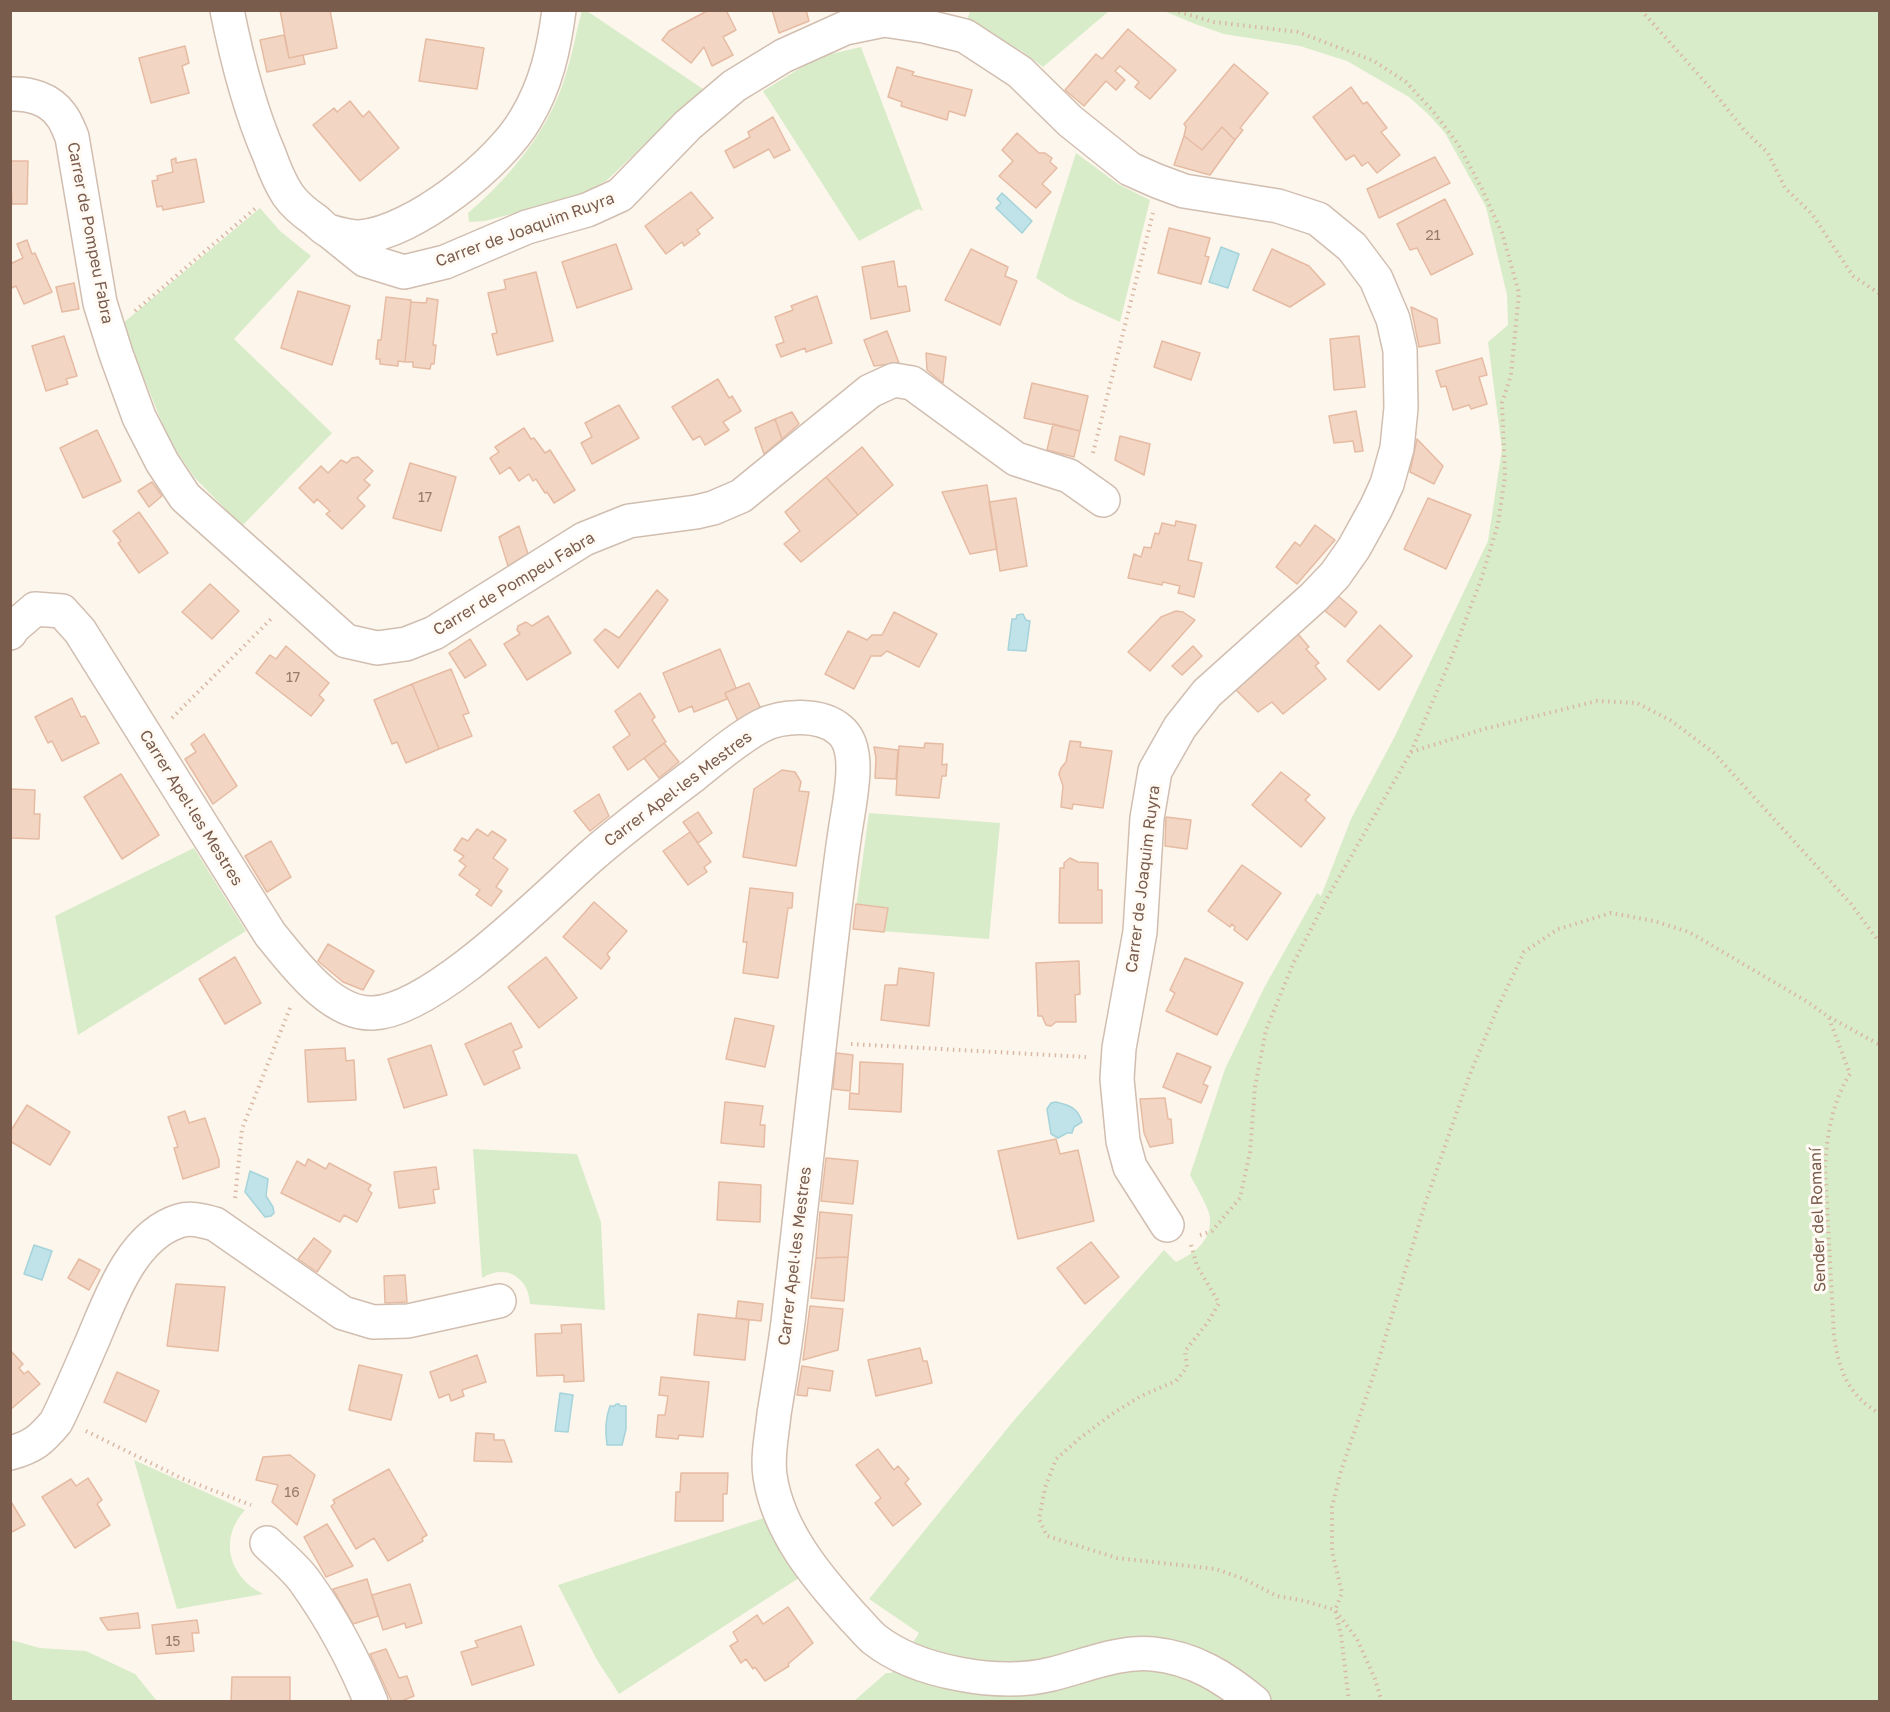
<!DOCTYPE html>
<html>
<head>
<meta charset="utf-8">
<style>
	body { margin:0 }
	#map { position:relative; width:1890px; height:1712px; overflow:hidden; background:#fdf6ec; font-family:"Golos Text",sans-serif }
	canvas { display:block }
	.frame { position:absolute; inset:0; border:12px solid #7a5c4d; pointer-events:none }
</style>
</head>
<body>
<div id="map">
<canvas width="1890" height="1712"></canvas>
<div class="frame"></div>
</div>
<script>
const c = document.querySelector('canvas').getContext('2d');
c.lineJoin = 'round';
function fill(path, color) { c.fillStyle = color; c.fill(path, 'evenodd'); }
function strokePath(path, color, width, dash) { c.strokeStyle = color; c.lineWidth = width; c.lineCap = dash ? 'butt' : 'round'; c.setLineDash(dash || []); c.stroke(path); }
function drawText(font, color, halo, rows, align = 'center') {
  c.font = font + ' "Golos Text",sans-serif'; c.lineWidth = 6; c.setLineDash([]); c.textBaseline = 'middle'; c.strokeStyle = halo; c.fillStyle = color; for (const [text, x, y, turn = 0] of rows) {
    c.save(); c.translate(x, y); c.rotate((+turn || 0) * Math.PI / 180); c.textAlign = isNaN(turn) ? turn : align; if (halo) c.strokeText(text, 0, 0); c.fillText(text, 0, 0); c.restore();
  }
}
const green = new Path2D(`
	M582,11H587L703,89L606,181L583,193L557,202L485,221L469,222L468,213C511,176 550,129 566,74C573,53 576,31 582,11Z
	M970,11H1109L1043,67L1023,52L967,21Z
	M1164,11H1879V1701L853,1702L886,1673H891L898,1666L919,1633L869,1599L1015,1419L1164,1250L1176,1262C1194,1253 1211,1242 1210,1219C1210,1209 1195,1185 1190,1175L1225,1069L1264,988L1317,893L1321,896L1351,819L1395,736L1488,541L1502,449L1488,342L1508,325L1507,295L1486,207L1445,133L1428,114L1409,97L1347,61L1300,46L1224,34L1195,24Z
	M861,47L923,211L918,209L859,241L763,91L807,64L827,55Z
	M1076,153L1118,184L1150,200L1120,322L1070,299L1036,278Z
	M260,208L280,231L311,256L234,339L332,433L242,526L194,477L169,440L122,324Z
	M869,813L1000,823L989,939L853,929Z
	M194,848L246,931L78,1035L55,916Z
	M473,1149L577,1154L601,1222L605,1310L530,1304C529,1278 506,1263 482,1278Z
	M134,1460L245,1510C218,1539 229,1577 263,1594L177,1609Z
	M767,1517L802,1576L619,1694L597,1660L558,1585Z
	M11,1640L40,1648L86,1651L135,1674L157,1701H11Z`);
const water = new Path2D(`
	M1002,193L1032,221L1022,233L996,208L1001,203L997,199Z
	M1221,247L1239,254L1228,288L1209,282Z
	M1023,614L1026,620L1030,621L1026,651L1008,650L1012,619H1016L1017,615Z
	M1056,1102C1069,1105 1078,1108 1082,1122L1074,1127L1072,1133H1067L1058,1138L1051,1134L1047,1109L1051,1103Z
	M250,1171L268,1179L266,1196L273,1207L274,1213L271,1216L265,1217L245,1192Z
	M34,1245L52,1251L42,1280L24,1274Z
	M560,1393L573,1395L568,1432L555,1431Z
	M616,1404H619L620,1406H626V1429L622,1445H607C605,1431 605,1419 610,1406H615Z`);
const building = new Path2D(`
	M280,10H330L337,48L289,58Z
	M709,10H726L736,30L723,37L733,55L712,66L704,47L691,63L662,40L669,31Z
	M772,10H806L809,21L779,33Z
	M1128,29L1176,70L1150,99L1135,87L1139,82L1120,66L1115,71L1125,80L1116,90L1106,81L1084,106L1065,90L1096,54L1102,59Z
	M284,35L289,58L303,55L305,64L267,72L260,40Z
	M426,39L484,48L477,89L419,81Z
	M185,46L189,63L182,66L189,93L151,103L139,58Z
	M1234,64L1268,93L1240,128L1243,130L1235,140L1222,127L1202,150L1184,136L1186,127L1184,124Z
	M897,67L914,72L912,75L972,90L965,116L949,111L947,120L901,106L902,102L888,97Z
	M1351,87L1363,104L1367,102L1387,128L1381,132L1400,155L1377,173L1368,162L1362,166L1354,155L1346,160L1313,117Z
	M350,101L363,117L369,111L399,148L360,181L313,125L334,108L337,112Z
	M773,117L790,150L774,158L769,149L734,168L725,151L750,137L748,132Z
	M1222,127L1235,140L1210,175L1174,165L1184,136L1202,150Z
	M1017,133L1039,153H1045L1052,158L1050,162L1057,168L1042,184L1051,192L1036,208L999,176L1013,161L1002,150Z
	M1435,157L1450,183L1379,218L1367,189Z
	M176,158V163L196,159L204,202L163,210L162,206L157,207L152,181L158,180L157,176L173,172L171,160Z
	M10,161H28L27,204H12Z
	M691,192L713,218L697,230L700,234L684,246L682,242L666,254L645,226Z
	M1445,199L1473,254L1431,275L1417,248L1410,250L1397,224Z
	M1169,228L1210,238L1205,256L1209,257L1201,284L1158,273Z
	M27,240L32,254L35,253L52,292L24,304L16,286L12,288L10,284V264L23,258L17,244Z
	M616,244L632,289L577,308L562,262Z
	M971,249L1008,267L1005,276L1017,281L1000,325L945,300Z
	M1272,249L1309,266L1325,284L1290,307L1253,290Z
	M894,261L898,287L906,286L910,311L871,319L862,267Z
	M536,272L553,341L497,355L492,334L497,333L488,293L506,289L504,280Z
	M74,283L79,309L62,312L56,287Z
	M298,291L350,306L332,365L281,348Z
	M817,296L832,343L806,352L805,348L781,357L776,345L784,342L775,317L793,310L791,306Z
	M386,297L411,300L405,362L398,361V366L380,364V359H376L378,340H381Z
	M427,298L438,300L433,345H436L434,364H431L430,369L413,367V362H405L411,302L426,303Z
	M1411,307L1437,319L1440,343L1419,347Z
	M887,331L899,363L874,366L864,340Z
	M64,336L77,376L66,379L68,384L46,391L32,346Z
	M1359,336L1365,387L1334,390L1330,339Z
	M1162,341L1200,353L1191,380L1154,367Z
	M926,353L946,357L943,383L927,370Z
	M1482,358L1487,375L1479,377L1487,404L1471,409L1469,405L1453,410L1446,386L1441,387L1436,371Z
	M718,379L729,398L732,396L741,411L723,422L729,430L705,445L700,436L693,440L672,407Z
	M1032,383L1088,396L1080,431L1024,418Z
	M619,405L639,438L592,464L581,443L592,437L585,423Z
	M1356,411L1363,451L1355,452L1353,441L1334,443L1329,416Z
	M792,412L799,424L782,439L775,419Z
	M775,419L782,439L764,454L755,428Z
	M1053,424L1080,431L1074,457L1047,450Z
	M524,428L531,439L534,438L545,453L550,450L575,490L554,503L547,492L545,493L536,479L533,481L529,474L519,481L510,467L500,474L490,458L499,452L495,447Z
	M97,430L121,481L83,498L60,448Z
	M1120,436L1150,444L1144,475L1115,460Z
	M1417,439L1443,466L1434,484L1410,472Z
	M862,447L893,485L858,515L826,477Z
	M358,457L373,471L364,480L370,485L357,498L365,506L342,529L326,514L330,511L317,499L314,503L299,488L321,466L328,473L341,460L347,463L352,458Z
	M410,463L456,477L441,531L393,518Z
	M826,477L858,515L801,562L784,544L800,531L785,512Z
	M152,482L162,496L149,507L138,491Z
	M987,485L997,549L970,554L942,492Z
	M1016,498L1027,566L1000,571L989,502Z
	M1428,498L1471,515L1446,569L1404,549Z
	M139,512L168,553L139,573L118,543L121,541L113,531Z
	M1176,521L1196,525L1188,560L1202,563L1194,597L1178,593L1180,586L1163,582L1162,585L1128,578L1134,554L1141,557L1144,547L1151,548L1155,533L1159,534L1162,523L1175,526Z
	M1315,525L1335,540L1297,584L1276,567L1295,542L1300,546Z
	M519,526L528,554L508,566L499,537Z
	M210,584L239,611L212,639L182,612Z
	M657,590L668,600L618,668L594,640L605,629L619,638Z
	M1338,596L1357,612L1345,627L1325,611Z
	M1176,611L1183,612L1195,620L1150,671L1128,652L1161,617Z
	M894,612L937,634L919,667L887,651L881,656H871L854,689L825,674L848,631L867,640L872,635H882Z
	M548,616L571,653L527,680L504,644L520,634L517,630L518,626L526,622L532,626Z
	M1380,625L1412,656L1379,690L1347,661Z
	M1298,634L1309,647L1306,649L1319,663L1315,666L1326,679L1283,714L1272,702L1258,712L1235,689Z
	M470,639L486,665L465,678L449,653Z
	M286,646L329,683L319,695L324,700L311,716L256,673L270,655L276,659Z
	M1193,646L1202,656L1182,675L1172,666Z
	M720,649L736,688L725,693L727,699L694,712L692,706L679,712L663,673Z
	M451,669L469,713L463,715L472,736L439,749L412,684Z
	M749,683L761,709L738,721L725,693Z
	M412,684L439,749L406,763L397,742L392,744L374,700Z
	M640,693L655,717L652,720L666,742L628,770L613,747L630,735L615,711Z
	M72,698L81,717L85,716L99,743L62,761L52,741L48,743L35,717Z
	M204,734L237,786L213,804L185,759L196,752L191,744Z
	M1070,741L1081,742L1080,747L1112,751L1103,808L1073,804L1072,809L1061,807L1063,786L1059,774L1061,768L1066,762Z
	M664,743L679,762L659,778L644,758Z
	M925,743L943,744L942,765L947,764L946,776H942L939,798L896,795L899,746L924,748Z
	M874,747L898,750L896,779L875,778L876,758Z
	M782,770L795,772L801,782L799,791L809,792L796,866L743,857L754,789Z
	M1281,772L1310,795L1305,800L1325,818L1301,847L1252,805Z
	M121,774L159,835L122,859L84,797Z
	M10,789L35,790L34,814H40L39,839L10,838Z
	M599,794L609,816L590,831L574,811Z
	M698,812L712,833L698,843L683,822Z
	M1166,817L1191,820L1187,849L1165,846Z
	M477,829L488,836L492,831L506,840L493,858L508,869L496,887L502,891L491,906L476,895L480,890L459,875L466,866L459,861L464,856L454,850L462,838L468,841Z
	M690,832L711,862L704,867L707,872L688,885L663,851Z
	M271,841L291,877L267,892L245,856Z
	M1070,858L1078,862L1098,863V890H1102V923H1059L1060,868H1064V863Z
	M1242,865L1281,893L1247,940L1234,930L1235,927L1232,924L1230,927L1208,911Z
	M750,888L793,893L792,908H788L778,978L743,973L747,942H743Z
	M594,902L627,931L607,954L610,958L601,969L563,937Z
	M856,904L888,908L884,932L853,929Z
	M328,944L374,971L363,990L343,982L318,961Z
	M235,957L261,1003L225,1024L199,979Z
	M546,957L577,998L539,1028L508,987Z
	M1185,958L1243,983L1217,1035L1166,1011L1175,993L1170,990Z
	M1079,961L1080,994L1075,995L1076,1022H1056L1051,1026L1046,1025L1042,1016H1038L1036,963Z
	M899,968L934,973L929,1026L881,1020L885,985H897Z
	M735,1018L774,1026L765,1067L726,1059Z
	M511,1023L522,1047L513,1051L520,1068L484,1085L465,1044Z
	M431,1045L447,1095L404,1108L388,1059Z
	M345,1048L346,1061L354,1060L356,1100L308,1102L305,1050Z
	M836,1053L853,1055L850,1091L833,1089Z
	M1177,1053L1211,1067L1203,1084L1208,1086L1201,1103L1163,1087Z
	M860,1062L903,1064L901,1112L849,1109L850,1093L859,1094Z
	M1165,1098L1168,1119H1171L1173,1143L1150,1147L1144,1133L1140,1099Z
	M725,1102L763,1106L760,1125H765L764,1147L721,1143Z
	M27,1105L70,1132L50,1165L10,1141V1132Z
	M185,1111L189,1123L205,1118L219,1160V1167L183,1179L174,1148L178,1147L168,1117Z
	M1056,1139L1060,1154L1078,1150L1094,1221L1018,1239L998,1151Z
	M826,1158L858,1161L853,1204L821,1201Z
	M308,1159L326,1169L329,1163L371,1185L368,1190L372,1193L357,1222L344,1215L340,1222L281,1193L297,1161L305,1166Z
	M436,1167L439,1189L433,1190L435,1203L399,1208L394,1172Z
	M719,1182L761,1185L760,1222L717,1220Z
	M820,1212L852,1215L848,1257L816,1258Z
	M314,1238L331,1251L317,1272L298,1259Z
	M1091,1242L1119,1277L1085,1304L1057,1268Z
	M848,1257L844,1301L811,1298L816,1258Z
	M79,1259L100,1270L89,1290L68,1278Z
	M405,1275L407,1302L385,1303L384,1276Z
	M176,1284L225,1287L218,1351L167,1346Z
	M738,1301L763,1304L761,1321L736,1318Z
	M810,1306L843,1309L838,1350L803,1360Z
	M698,1314L749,1320L745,1360L694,1355Z
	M581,1324L584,1381L564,1382V1375L537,1376L535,1334L562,1333L561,1325Z
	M920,1348L923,1361H927L932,1383L876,1396L868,1360Z
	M10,1350L23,1364L19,1368L24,1374L28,1371L40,1384L10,1410Z
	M477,1355L486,1382L462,1390L464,1396L451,1401L449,1394L439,1398L430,1372Z
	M359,1365L402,1375L391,1420L349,1410Z
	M802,1366L833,1371L830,1391L808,1388L807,1396L797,1395Z
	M117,1372L159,1391L146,1422L104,1402Z
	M661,1377L709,1382L703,1437L679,1435L678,1439L656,1437L658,1415H665L668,1396L659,1395Z
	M476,1433L494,1434V1440H504L512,1462L474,1461Z
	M878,1449L894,1470L898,1466L909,1479L905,1483L921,1504L893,1526L875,1503L881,1498L856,1465Z
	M290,1455L315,1475L297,1525L272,1502L278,1485L256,1480L263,1457Z
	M389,1469L427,1535L422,1538L423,1541L388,1561L374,1538L356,1549L331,1506L335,1503L333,1500Z
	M681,1473H728L727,1494H723V1521H675L676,1492H680Z
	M88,1478L102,1500L97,1504L110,1525L75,1548L42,1497L71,1479L76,1486Z
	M10,1500L25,1525L10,1533Z
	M327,1524L353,1566L326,1577L304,1537Z
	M367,1579L378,1616L353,1624L333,1589Z
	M410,1584L422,1623L406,1628L405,1623L383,1630L372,1595Z
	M788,1607L813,1643L788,1664L789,1666L765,1681L755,1667L753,1669L746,1659L741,1663L730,1646L738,1641L733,1632L757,1615L763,1624Z
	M138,1613L140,1628L108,1630L100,1618Z
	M197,1620L199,1633H192L194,1651L156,1654L152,1625Z
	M521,1626L534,1665L472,1685L461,1652L478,1647L475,1641Z
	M386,1649L399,1678L407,1676L414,1696L399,1702H392L370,1654Z
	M232,1677H290V1702H231Z`);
const path = new Path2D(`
	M1173,10L1214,22L1298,32L1374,61L1406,82L1432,110L1458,144L1482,189L1502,233L1519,293L1511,375L1502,403L1505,476L1498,524L1482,577L1450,661L1411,752L1326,900L1293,964L1266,1030L1255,1087L1250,1152L1240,1198L1212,1231L1197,1236
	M1641,10L1713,91L1744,130L1768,153L1785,188L1812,214L1853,276L1880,294
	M135,311L257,207
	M1093,453L1153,213
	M172,718L273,617
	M1411,752L1484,729L1597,701L1637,703L1670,720L1714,753L1851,904L1880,943
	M1829,1018L1850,1074C1832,1102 1827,1135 1825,1168L1834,1336C1839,1371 1848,1395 1880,1414
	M851,1044L1086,1057
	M235,1198L242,1129L290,1008
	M1191,1245L1197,1266L1219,1303L1208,1322L1185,1351L1187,1367L1176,1381L1141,1396L1112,1414L1080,1438L1056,1459L1045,1488L1039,1519L1047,1536L1117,1558L1216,1569L1244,1579L1277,1596L1305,1601L1335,1610L1357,1639L1375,1679L1382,1702
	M86,1431L181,1478L251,1505
	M1349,1702L1341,1635L1335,1610L1342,1593L1332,1551V1507L1341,1471L1378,1362L1425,1204L1470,1074L1498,1007L1524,952L1558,929L1611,913L1654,921L1689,932L1806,1001L1829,1017L1880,1045`);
const street = new Path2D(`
	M227,10C237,60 249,108 269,154C274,168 280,183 288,195C295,205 305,213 315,220C319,223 324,229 329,231C337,234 352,237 360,237C413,233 501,163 526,118C546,85 554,49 559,10
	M10,94C29,93 50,99 61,115C66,121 69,130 72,137L100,303L116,354L139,417L162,462L185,497L346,641L377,648L406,644L434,633L584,539L629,521L696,512L713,508L741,496L870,391L894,380L912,383L1016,459L1069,476L1103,500
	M329,231L365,260L404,272L445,262L527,227L587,210L620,195L688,125L734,86L783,56L845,28L884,20L924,26L965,36L1020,72L1070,121L1130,169L1157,181L1184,191L1278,206L1318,219L1352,247L1376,279L1393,319L1400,350L1401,408L1397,448L1387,484L1376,508L1354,548L1335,575L1314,597L1207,693L1180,727L1155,771L1147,818L1140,932L1119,1048L1117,1079L1123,1141L1130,1167L1167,1225
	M10,633L13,628L35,609L62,611L80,631L270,934C294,963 331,1015 373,1013C433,1011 543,899 589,858C622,829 658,802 694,775C715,758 737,739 761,726C782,715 821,713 840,730C851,739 853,754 853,768C853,791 847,816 844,839C839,873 835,908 831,942C817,1069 803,1196 788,1322C784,1353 779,1384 774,1414C772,1435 767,1456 770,1476C778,1531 817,1577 853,1617C860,1624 867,1633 874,1639C917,1673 1000,1687 1052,1674C1085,1666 1118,1651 1153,1654C1193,1658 1224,1677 1254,1702
	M10,1453C33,1447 41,1440 56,1422C69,1396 80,1369 92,1342C110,1300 131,1236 179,1221C192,1217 203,1221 215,1224L343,1313L373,1322L408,1321L499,1301
	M267,1543C280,1556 296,1568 306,1583C332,1619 354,1661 371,1702`);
const numberNames = [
	["21",1433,236],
	["17",425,498],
	["17",293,678],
	["16",292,1493],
	["15",173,1642]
];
const streetNames = [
	["Carrer de Joaquim Ruyra",525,230,-20],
	["Carrer de Pompeu Fabra",90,233,79],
	["Carrer de Pompeu Fabra",514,584,-31],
	["Carrer Apel·les Mestres",678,789,-37],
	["Carrer Apel·les Mestres",191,808,58],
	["Carrer de Joaquim Ruyra",1143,879,-83],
	["Sender del Romaní",1818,1220,-92],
	["Carrer Apel·les Mestres",795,1256,-83]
];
fill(green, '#d8ecc9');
fill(water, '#bfe3e8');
strokePath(water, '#a5d3da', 1.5);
fill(building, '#f3d5c3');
strokePath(building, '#e6bba3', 1.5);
strokePath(street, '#d1beb0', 36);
strokePath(path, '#d9b8a5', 4, [1.5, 4.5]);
strokePath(street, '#fff', 33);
drawText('14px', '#987a6a', null, numberNames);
drawText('16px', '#7a5c4d', '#fffaf3', streetNames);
</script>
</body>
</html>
